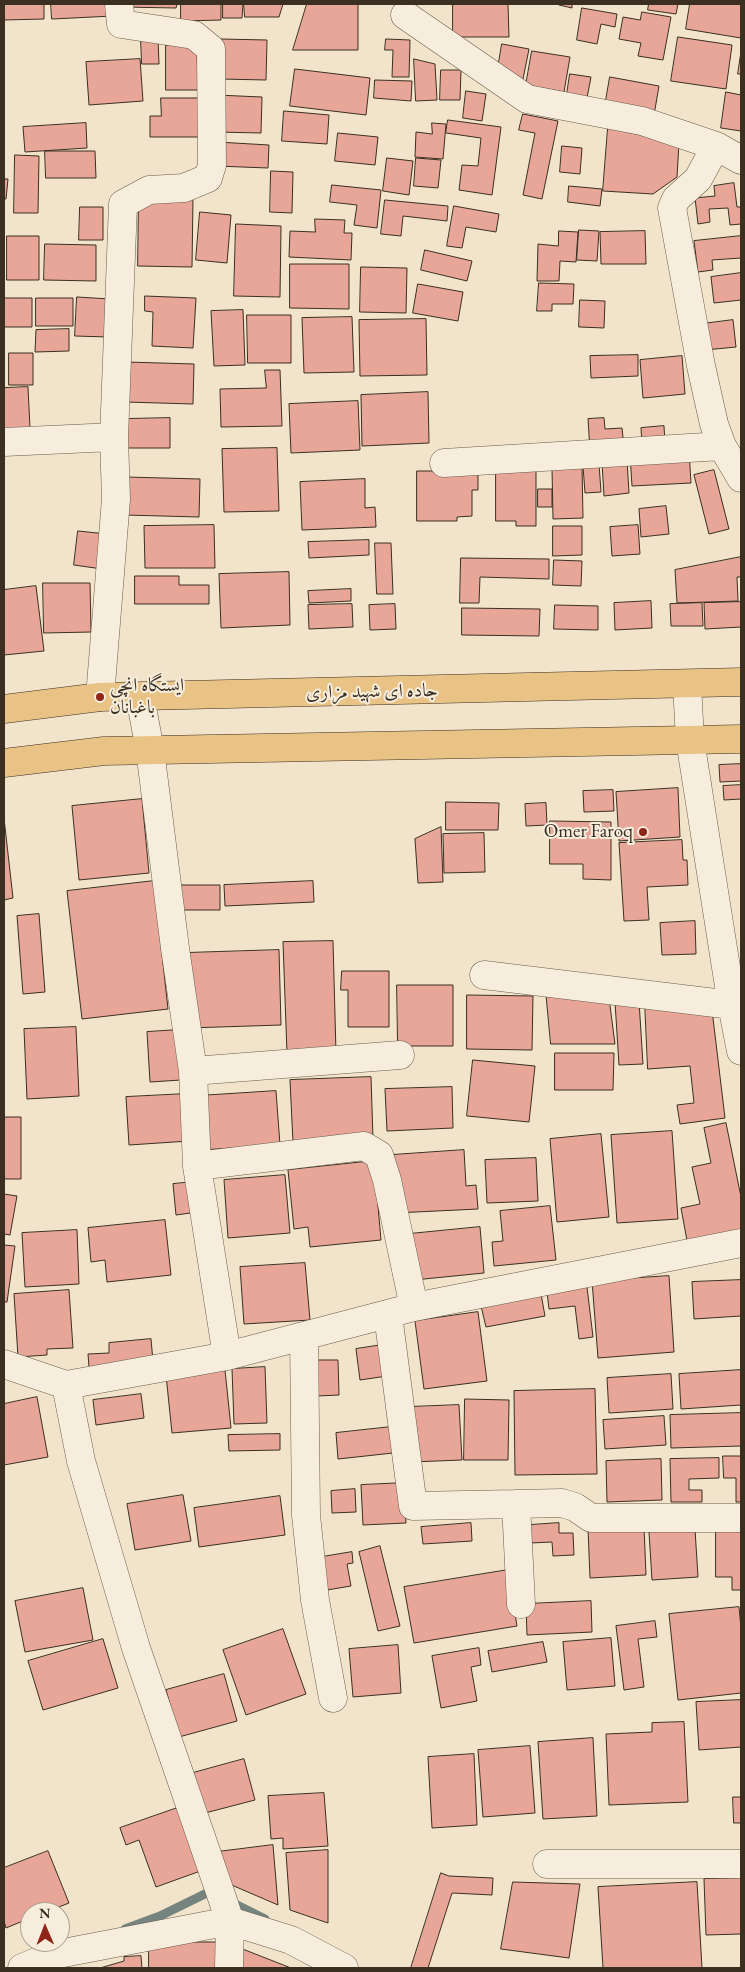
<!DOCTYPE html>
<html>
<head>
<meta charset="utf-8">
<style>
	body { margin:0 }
	#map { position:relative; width:745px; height:1972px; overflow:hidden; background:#f2e4ca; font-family:"EB Garamond",serif }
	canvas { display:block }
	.frame { position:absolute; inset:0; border:5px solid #3a2f21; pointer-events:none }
	.north { position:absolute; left:20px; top:1902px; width:50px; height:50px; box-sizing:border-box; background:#f7eddd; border:1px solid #aba192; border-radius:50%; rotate:359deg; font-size:14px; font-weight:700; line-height:20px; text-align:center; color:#3a2f21 }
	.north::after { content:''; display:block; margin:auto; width:18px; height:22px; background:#8f2418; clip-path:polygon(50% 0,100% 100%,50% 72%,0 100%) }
</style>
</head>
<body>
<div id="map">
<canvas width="745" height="1972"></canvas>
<div class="frame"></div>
<div class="north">N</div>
</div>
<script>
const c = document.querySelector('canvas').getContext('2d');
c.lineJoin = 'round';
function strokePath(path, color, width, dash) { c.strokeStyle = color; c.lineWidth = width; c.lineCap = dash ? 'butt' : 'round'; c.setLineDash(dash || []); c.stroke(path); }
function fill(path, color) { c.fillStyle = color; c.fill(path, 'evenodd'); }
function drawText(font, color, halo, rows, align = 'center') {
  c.font = font + ' "EB Garamond",Amiri,serif'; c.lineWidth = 4; c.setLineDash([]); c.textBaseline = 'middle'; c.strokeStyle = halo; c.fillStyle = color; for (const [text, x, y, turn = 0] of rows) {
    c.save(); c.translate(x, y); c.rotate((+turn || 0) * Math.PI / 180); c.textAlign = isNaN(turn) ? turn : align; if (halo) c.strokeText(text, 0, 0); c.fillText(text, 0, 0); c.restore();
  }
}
const stream = new Path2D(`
	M229,1901L265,1919
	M125,1929L160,1916L211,1891L216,1894`);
const building = new Path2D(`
	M4,4H44V19L4,20Z
	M51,4H113V16L52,19Z
	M123,4H177L176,8L123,7Z
	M181,4H221V20L181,21Z
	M223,4H243L242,18H223Z
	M244,4H283L279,17H245Z
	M307,4H358V50H293Z
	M453,4H508L509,37H453Z
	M559,4H572V8L559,5Z
	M649,4H678L676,14L648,10Z
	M690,4H741V38L686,29Z
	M582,8L617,14L615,27L601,24L597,44L577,40Z
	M642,12L671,17L663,60L638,56L641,43L619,39L623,17L640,20Z
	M678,37L732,45L726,89L671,81Z
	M141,39H158L159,64H142Z
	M221,39L267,40L266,80L221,79Z
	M386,39L410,40L409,77H392L393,50H385Z
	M502,44L529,49L523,79L497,74Z
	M166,45H197L198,90H166Z
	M532,51L570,57L564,92L526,85Z
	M741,52V74H738Z
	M140,59L143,101L89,105L86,62Z
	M414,59L435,64L437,100L416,101Z
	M295,69L370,78L366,115L290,106Z
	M441,70H461L460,100H440Z
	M570,74L591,77L587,98L567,94Z
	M610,77L659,86L654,115L605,106Z
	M375,80L412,81L411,101L374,98Z
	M466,91L486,94L482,121L463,118Z
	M726,92L741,95V131L721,128Z
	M216,95L262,97L261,133L215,132Z
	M161,98H199V137H150V116H161Z
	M284,111L329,115L327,144L282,141Z
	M523,114L558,121L542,199L523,195L535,133L519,130Z
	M448,120L501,127L492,195L459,190L462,165L478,166L481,138L446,133Z
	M86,123L87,148L25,152L23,127Z
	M432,123L446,124L443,159L415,157L416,132L432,134Z
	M608,128L679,143L677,177L653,194L603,191Z
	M338,133L378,137L375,165L335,161Z
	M217,142L269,145L268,168L216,166Z
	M562,146L582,148L580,174L560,172Z
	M45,151H95L96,178H46Z
	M15,155L39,156L38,213H14Z
	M387,158L413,161L409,195L383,191Z
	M416,158L441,160L438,188L414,186Z
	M271,171L293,172L292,213L270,212Z
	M4,179H8L6,199H4Z
	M734,183L737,207H741V224L730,225L728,208L709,209L710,222L698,224L695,198L715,196L714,186Z
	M332,185L381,190L377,228L354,225L357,205L330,202Z
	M569,186L602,189L600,206L568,202Z
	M139,197L193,198L192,267L138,266Z
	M385,200L448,206L447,221L403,216L401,236L381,234Z
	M454,206L499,214L496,232L466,227L462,248L447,246Z
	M80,207H103V240H79Z
	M200,212L231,215L227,263L196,260Z
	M315,219L345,220L344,233H352L351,260L289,257L290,231L315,232Z
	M236,224L281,226L280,297L234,296Z
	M579,230L599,231L597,261L577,260Z
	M559,231L578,232L576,262L560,261L559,281H537L538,244L558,246Z
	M645,231L646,264H601L600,232Z
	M7,236H39V280H7Z
	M741,236V258L712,260L713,270L698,272L694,241Z
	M45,244L96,245V281L44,280Z
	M425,250L472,261L467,281L421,270Z
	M290,264H349V309L290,308Z
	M361,267L407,268L406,313L360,312Z
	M741,273V300L714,303L711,277Z
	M539,283L574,284L573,304H552V311H537Z
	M418,284L463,292L458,321L413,313Z
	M145,296L196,298L193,348L152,346L153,312L145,311Z
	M77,297L110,299L108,337L75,336Z
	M4,298H32V327H4Z
	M36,298H73V326H36Z
	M580,300L605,301L604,328L579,327Z
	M243,310L245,365L214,366L211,311Z
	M247,315H291V363H248Z
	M352,317L354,372L304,373L302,318Z
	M426,319L427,375L360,376L359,320Z
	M733,320L736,347L705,350L702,324Z
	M69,329V351L35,352L36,330Z
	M9,353H33V385H9Z
	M638,355V376L591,378L590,356Z
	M682,356L685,394L643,398L640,360Z
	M126,362L194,364L193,404L125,402Z
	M265,370H280L282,426L221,427L220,389L266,388Z
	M28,387L30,428L4,430V388Z
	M428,392L429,443L362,446L361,395Z
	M358,401L360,450L291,453L289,404Z
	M170,418V448H126L125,419Z
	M604,418L605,429L622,428L624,447L590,450L588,419Z
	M664,426L665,443L642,445L641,428Z
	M277,448L279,511L224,512L222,449Z
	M689,451L691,483L632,486L630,455Z
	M627,460L629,493L604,496L602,462Z
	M599,464L601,492L585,493L583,466Z
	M582,467L583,518L553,519L552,468Z
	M496,470H536V526H516V521H496Z
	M714,470L729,529L709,534L694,475Z
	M417,471H478V490H472V516L457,517V521H417Z
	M126,477L200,479L199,517L125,515Z
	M365,479V508L375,507L376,527L302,530L300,482Z
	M538,489H552V507H538Z
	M666,506L669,534L641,537L639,509Z
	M214,525L215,568H145L144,526Z
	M638,525L640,554L612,556L610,527Z
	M553,526H582V555L553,556Z
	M78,531L107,534L102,569L74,565Z
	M369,540V555L309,558L308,542Z
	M375,543H391L393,594H377Z
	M741,557V577H737L738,601L677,603L675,570Z
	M461,558L549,559V579L480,577L479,603H460Z
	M554,560L582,561L581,586L553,585Z
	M289,572L290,625L221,628L219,574Z
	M135,576H179V585H209V604H135Z
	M43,583H90L91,632L44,633Z
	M36,586L44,651L4,655V590Z
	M351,589V601L309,603L308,591Z
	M651,601L652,628L615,630L614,603Z
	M741,602V627L705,629L704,603Z
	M702,603L703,626H671L670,604Z
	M352,604L353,627L309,629L308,605Z
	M395,604L396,629L370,630L369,605Z
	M555,605L598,606V630L554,629Z
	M462,608L540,609L539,636L462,635Z
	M741,764V781L720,782L719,765Z
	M741,785V799L724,800L723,786Z
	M678,788L680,837L619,841L616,792Z
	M613,790L614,811L584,812L583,791Z
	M142,799L149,873L79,880L72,806Z
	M446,802L499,803L498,830H446Z
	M546,803L547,825L526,826L525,804Z
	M4,818L13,898L4,900Z
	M550,821L611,822V880L583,879V864H550Z
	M441,827L443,882L418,883L415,839Z
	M484,833L485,872L444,873L443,834Z
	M682,840L683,860H687L688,885L647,887L649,920L624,921L619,843Z
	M154,881L168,1009L82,1019L67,891Z
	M313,881L314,902L225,906L224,885Z
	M173,885H220V910H173Z
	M39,914L45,992L23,994L17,916Z
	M695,921L696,954L662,955L660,923Z
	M333,941L336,1053L287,1054L283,942Z
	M279,950L281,1025L188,1028L185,953Z
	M342,971H389V1027H348V990H341Z
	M397,985H453V1046H398Z
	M546,991L609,998L615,1044H551Z
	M467,995L533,996L532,1050L467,1049Z
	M639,1001L643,1064L619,1065L615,1002Z
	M645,1003L712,1010L725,1118L680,1124L677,1105L694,1103L690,1066L648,1069Z
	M76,1027L79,1096L27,1099L24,1029Z
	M178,1030L181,1080L150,1082L147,1032Z
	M555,1053H614L613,1090H555Z
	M473,1060L535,1066L529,1122L467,1116Z
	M371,1077L373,1139L293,1143L290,1080Z
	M452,1087L453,1128L387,1131L385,1089Z
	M276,1091L280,1145L201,1150L198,1096Z
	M186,1094L189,1141L129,1145L126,1097Z
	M4,1117H21V1179H4Z
	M726,1123L741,1197V1235L688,1246L681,1208L700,1204L692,1167L711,1163L704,1128Z
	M672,1131L678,1219L617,1223L611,1135Z
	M601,1134L609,1217L557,1222L550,1139Z
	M464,1150L466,1186L476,1185L478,1209L395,1213L392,1155Z
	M536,1158L538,1201L487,1203L485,1160Z
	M374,1161L381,1240L310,1247L308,1227L294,1229L288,1170Z
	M285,1175L290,1233L228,1238L224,1180Z
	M194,1182L198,1212L176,1215L173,1184Z
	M4,1194L17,1196L10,1235L4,1234Z
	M550,1206L556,1260L494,1266L492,1242L503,1241L500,1211Z
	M165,1220L171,1275L107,1282L105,1260L91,1262L88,1228Z
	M480,1227L484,1273L414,1280L409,1234Z
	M77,1230L79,1284L25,1287L22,1233Z
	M4,1245L15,1246L7,1302H4Z
	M305,1263L310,1320L244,1324L240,1267Z
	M669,1276L674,1352L598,1358L592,1281Z
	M741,1280V1316L694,1319L692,1282Z
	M587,1287L593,1337L579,1339L575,1306L549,1309L547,1292Z
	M69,1290L73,1348L47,1349V1355L18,1357L14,1294Z
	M541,1294L545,1316L486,1327L481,1306Z
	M478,1312L487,1381L424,1389L415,1321Z
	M151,1339L153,1361L89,1367L88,1354L109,1353V1343Z
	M382,1345L387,1376L360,1380L356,1349Z
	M316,1360H338L339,1395L317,1396Z
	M265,1367L267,1423L234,1424L232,1369Z
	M225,1370L231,1428L172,1433L166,1375Z
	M741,1370V1405L681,1409L679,1374Z
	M671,1374L673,1409L609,1413L607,1378Z
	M595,1389L597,1474L515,1475L514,1391Z
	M141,1394L144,1418L96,1425L93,1400Z
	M37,1397L48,1457L4,1465V1404Z
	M465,1399L509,1400L508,1460H464Z
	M459,1405L462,1460L411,1462L409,1407Z
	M741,1413V1446L671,1448L670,1415Z
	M664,1416L666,1445L605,1449L603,1420Z
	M391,1427L393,1453L338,1459L336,1433Z
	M280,1434V1450L229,1451L228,1435Z
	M723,1456H741V1502H736V1478H724Z
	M719,1458V1478L689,1479V1490H702V1502H671L670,1459Z
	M661,1459L662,1500L607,1502L606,1461Z
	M404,1483L406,1523L363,1525L361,1485Z
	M355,1489L356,1512L332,1513L331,1491Z
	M183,1495L191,1541L135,1550L127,1504Z
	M280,1496L285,1535L199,1547L194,1508Z
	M471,1523L472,1541L423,1544L421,1527Z
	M559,1523V1533H573L574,1555L553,1556L552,1542L530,1543V1525Z
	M644,1527L646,1575L590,1578L588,1528Z
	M716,1528H741V1590H732V1577H716Z
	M695,1529L698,1577L652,1580L649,1532Z
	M380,1546L400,1626L378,1631L359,1552Z
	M352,1552L353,1563L347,1564L351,1586L327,1590L322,1557Z
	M508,1570L517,1626L414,1643L404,1587Z
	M83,1588L93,1640L25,1652L15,1601Z
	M591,1601L592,1632L527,1635L526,1604Z
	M739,1607L741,1628V1693L678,1700L669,1614Z
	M655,1621L657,1637L638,1639L644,1687L624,1690L616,1626Z
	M283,1629L306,1694L246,1715L223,1650Z
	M611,1638L615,1686L567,1690L563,1642Z
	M103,1639L118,1688L43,1710L28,1661Z
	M543,1642L547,1662L492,1672L488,1651Z
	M398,1645L401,1693L353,1697L349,1649Z
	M479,1648L481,1665L471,1667L477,1701L441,1708L432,1656Z
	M224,1674L237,1721L179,1737L166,1690Z
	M741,1700V1747L699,1750L696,1702Z
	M684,1722L688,1802L609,1805L606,1734L652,1732V1723Z
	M593,1738L597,1816L543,1819L538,1742Z
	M530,1746L535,1813L483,1817L478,1750Z
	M474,1754L477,1825L432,1828L428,1757Z
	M244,1759L255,1800L205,1813L193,1773Z
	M324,1793L328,1846L283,1849V1838L271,1839L268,1796Z
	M733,1797H741V1823H734Z
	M183,1806L206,1869L156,1887L139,1840L126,1845L120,1828Z
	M273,1845L278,1905L227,1883L217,1852Z
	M328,1850V1923L290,1910L286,1853Z
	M48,1851L69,1903L46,1912H30V1918L6,1928L4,1921V1868Z
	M441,1873L449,1876L493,1878L492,1895L452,1893L428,1968H411Z
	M741,1878V1934L706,1935L704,1879Z
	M513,1882L580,1884L569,1958L501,1949Z
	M697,1882L702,1968H603L598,1887Z
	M149,1942H218L219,1968H149Z
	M240,1948L291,1968H239Z
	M141,1956L142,1968H100L124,1961V1957Z`);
const minor = new Path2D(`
	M405,15L527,99L642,121L716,146L741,160
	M716,146L698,179L676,199L672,208L701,366L714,424L722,446L741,478
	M4,442L114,437
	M444,463L722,446
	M687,684L690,740L732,1005L741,1051
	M100,697L116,499L114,437L123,204L149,190L184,188L208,178L212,165L211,49L194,35L121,24L119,4
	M140,697L150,750L175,948L193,1071L197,1166L227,1356
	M484,975L732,1005
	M193,1071L400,1055
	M197,1166L364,1146L379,1155L387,1180L414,1307
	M388,1315L413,1506L516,1504L521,1604
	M304,1336L306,1515L315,1600L333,1698
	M4,1364L66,1385L227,1356L414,1307L741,1243
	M66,1385L81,1461L136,1648L230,1921L229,1968
	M516,1504L562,1503L575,1507L591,1518H741
	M547,1864H741
	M22,1968L53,1955L230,1921L291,1940L344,1968`);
const major = new Path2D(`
	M4,709L100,697L741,682
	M4,763L104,751L741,739`);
const markers = [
	[100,697,5,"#8f2418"],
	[643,832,5,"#8f2418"]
];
const poiNames = [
	["ایستگاه انچی",110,686],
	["باغبانان",110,708],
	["Omer Faroq",633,832,"right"]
];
const streetNames = [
	["جاده ای شهید مزاری",372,692,-1]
];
strokePath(stream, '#75847f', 9);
fill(building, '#e8a699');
strokePath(building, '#3a2f21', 1);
strokePath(minor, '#685c4b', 29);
strokePath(major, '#3a2f21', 29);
strokePath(minor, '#f7eddd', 28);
strokePath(major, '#e9c285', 28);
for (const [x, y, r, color] of markers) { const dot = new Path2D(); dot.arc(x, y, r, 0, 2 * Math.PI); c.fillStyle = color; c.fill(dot); strokePath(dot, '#f7eddd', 2); }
drawText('19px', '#3a2f21', '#f7eddd', poiNames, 'left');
drawText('19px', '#3a2f21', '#f7eddd', streetNames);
</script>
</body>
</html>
